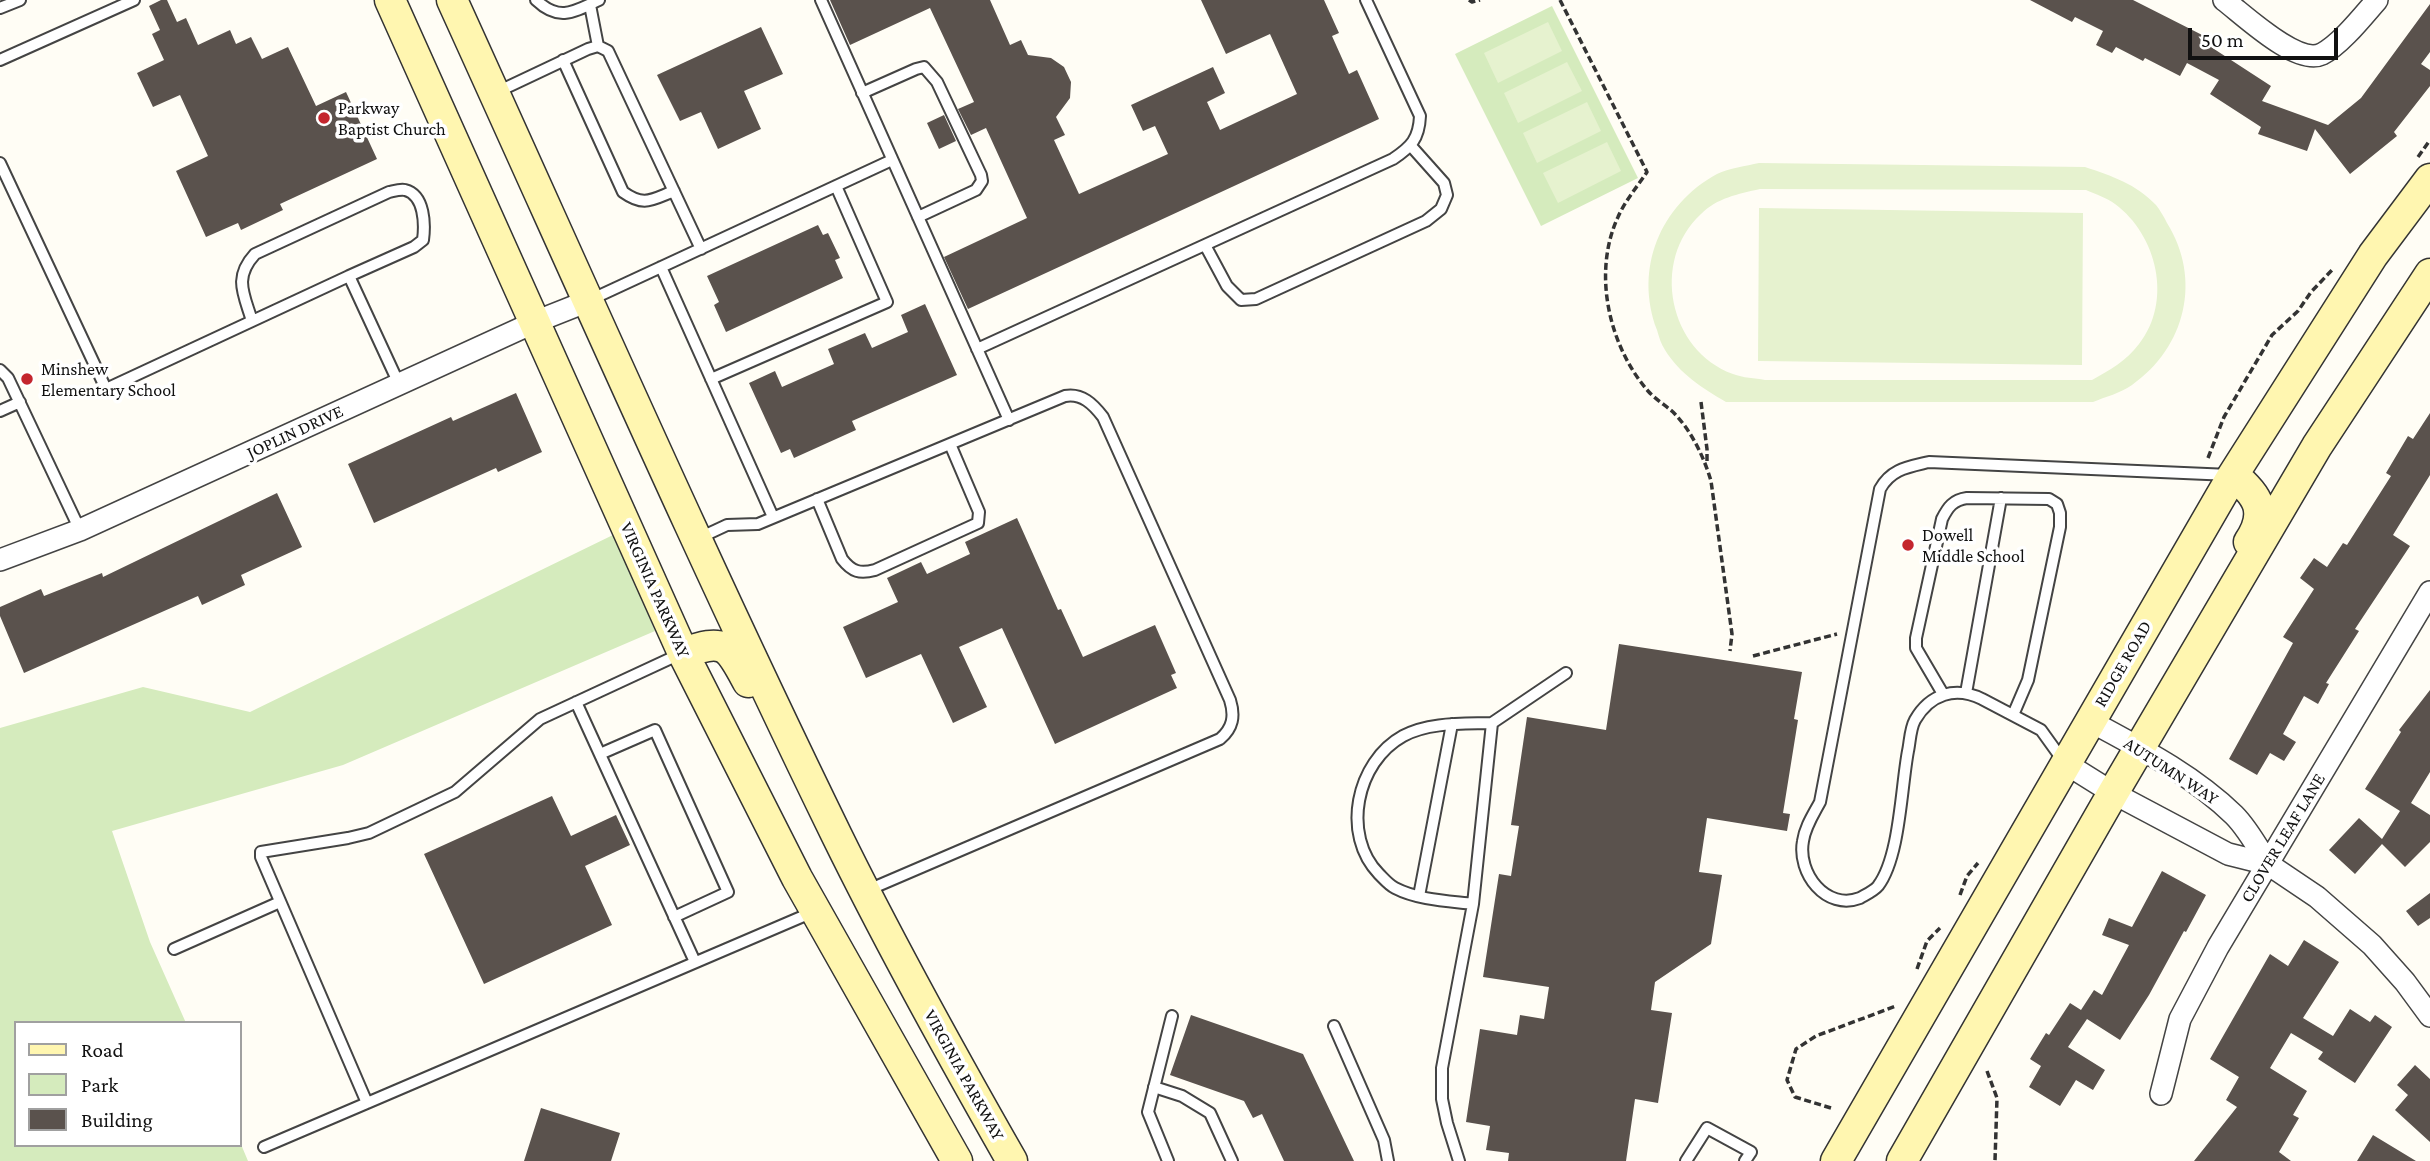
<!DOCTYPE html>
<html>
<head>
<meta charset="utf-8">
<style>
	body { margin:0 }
	#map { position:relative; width:2430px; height:1161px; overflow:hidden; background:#fffdf5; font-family:"Crimson Pro",serif }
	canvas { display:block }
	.legend { position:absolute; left:14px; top:1021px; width:228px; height:126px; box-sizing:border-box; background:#fff; border:2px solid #a0a0a0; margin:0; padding:9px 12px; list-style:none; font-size:21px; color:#111 }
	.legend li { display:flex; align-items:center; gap:14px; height:35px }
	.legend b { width:35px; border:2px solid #a0a0a0 }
	.scale { position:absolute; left:2188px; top:28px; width:150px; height:32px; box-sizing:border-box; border:4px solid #111; border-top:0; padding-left:9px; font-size:21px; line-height:24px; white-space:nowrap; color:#111; -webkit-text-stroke:5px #fff; paint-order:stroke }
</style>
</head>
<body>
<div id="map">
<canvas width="2430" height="1161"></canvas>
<ul class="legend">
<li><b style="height:9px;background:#fff6b0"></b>Road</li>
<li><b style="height:19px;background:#d5ebbd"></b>Park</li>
<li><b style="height:19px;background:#5a524d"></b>Building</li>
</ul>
<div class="scale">50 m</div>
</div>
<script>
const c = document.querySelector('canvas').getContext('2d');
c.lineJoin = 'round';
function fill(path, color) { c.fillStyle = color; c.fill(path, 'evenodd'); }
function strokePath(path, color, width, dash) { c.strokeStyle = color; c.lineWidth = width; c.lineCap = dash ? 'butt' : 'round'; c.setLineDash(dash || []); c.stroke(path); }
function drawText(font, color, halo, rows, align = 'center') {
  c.font = font + ' "Crimson Pro",serif'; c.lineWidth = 7; c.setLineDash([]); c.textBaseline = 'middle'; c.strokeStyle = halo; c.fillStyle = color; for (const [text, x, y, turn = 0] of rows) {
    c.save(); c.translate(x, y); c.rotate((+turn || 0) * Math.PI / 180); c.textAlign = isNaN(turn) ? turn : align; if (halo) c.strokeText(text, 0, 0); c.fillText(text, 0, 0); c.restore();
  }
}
const green = new Path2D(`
	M1552,6L1638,178L1541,226L1455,54Z
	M615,534L655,631L343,765L112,831L150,942L186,1023H16V1145H240V1142L248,1161H0V728L143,687L250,712Z`);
const pitch = new Path2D(`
	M1548,22L1562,51L1498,83L1484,53Z
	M1567,62L1582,91L1518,123L1504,93Z
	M1587,102L1601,131L1537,163L1523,133Z
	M1607,142L1621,171L1558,203L1543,173Z
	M1759,163L2085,167C2112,176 2136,184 2156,205C2160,210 2164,217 2167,223C2202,279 2186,347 2132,385C2121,393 2105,397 2093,402H1726C1702,388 1680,374 1665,350C1661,344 1659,337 1657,330C1634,269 1660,205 1717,174C1729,168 1746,166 1759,163ZM1760,189L2086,190C2095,194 2107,198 2115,204C2157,235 2173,301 2139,344C2126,361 2110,370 2092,380H1765C1755,378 1743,378 1733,374C1669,351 1650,261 1701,214C1717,198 1738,194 1760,189Z
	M1759,208L2083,213L2082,365L1758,361Z`);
const building = new Path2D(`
	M161,0H167L177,22L186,18L198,45L230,30L236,44L251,37L262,59L288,47L316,106L346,92L377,159L280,204L283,210L241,230L238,223L206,237L176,171L208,156L180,95L153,107L137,73L164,60L152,34L160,30L149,6Z
	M830,0H990L1010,45L1021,40L1028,55L1051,58L1064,67L1071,82L1070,98L1056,117L1065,135L1054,140L1079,194L1168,154L1155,126L1143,131L1131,105L1213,67L1225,93L1207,102L1220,130L1297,94L1270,34L1226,54L1201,0H1324L1339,33L1332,36L1349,74L1357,70L1379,119L968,309L944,257L1027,218L986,128L971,135L958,109L974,102L930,8L850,45Z
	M2030,0H2133L2214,41L2211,47L2271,86L2262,101L2328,125L2361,98L2430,4V52L2421,64L2430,70V86L2394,132L2397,136L2350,174L2315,129L2307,151L2258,134L2261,127L2210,94L2219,80L2187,63L2180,76L2145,58L2143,61L2116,47L2112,53L2096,45L2103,31L2075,17L2072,22Z
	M761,27L783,74L744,91L761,129L718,149L701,112L680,121L657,75Z
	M944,115L956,141L939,149L927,123Z
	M818,225L823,235L828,233L840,258L835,260L843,278L726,332L714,305L719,302L707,276Z
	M925,304L957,375L852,421L856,430L794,458L790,449L781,453L749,383L775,371L782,387L834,364L828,349L865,333L872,348L908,332L901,315Z
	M516,393L542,452L498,472L496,468L374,523L348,464L451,417L453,421Z
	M2430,413V475L2393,535L2410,546L2355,629L2359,631L2326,683L2329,684L2318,704L2304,696L2283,734L2296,742L2284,761L2270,753L2257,775L2229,759L2293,643L2283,637L2314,589L2300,578L2314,558L2327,567L2343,543L2347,545L2391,476L2386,473L2408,436L2413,439Z
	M277,493L302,547L241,575L245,585L202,605L198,596L24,673L0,616V607L41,589L44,596L102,573L103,577Z
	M1017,518L1058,610L1061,609L1083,657L1155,625L1176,673L1171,675L1177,688L1055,744L1002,628L959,647L987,707L953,723L921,654L866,678L843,627L898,602L887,578L921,562L927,574L970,554L965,542Z
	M1619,644L1802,672L1794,719L1798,720L1783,813L1790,814L1787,831L1707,818L1699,872L1722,875L1711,944L1655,982L1651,1010L1672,1013L1658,1103L1635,1099L1626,1161H1508L1509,1153L1486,1150L1490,1126L1466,1122L1480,1029L1517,1035L1520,1015L1544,1019L1549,987L1483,977L1499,874L1511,876L1519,826L1511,825L1527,717L1606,730Z
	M2430,690V772L2411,803L2430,815V842L2405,867L2382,844L2355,874L2329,850L2359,818L2382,839L2400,811L2365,789L2401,732L2399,730Z
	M552,796L571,836L616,815L630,845L585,866L612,925L484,984L424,854Z
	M2162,871L2206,895L2186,932L2184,931L2149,995L2120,1040L2087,1019L2068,1047L2105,1070L2093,1090L2076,1080L2060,1106L2029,1087L2041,1066L2030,1059L2046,1033L2049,1035L2070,1003L2081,1010L2094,990L2102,995L2129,945L2102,935L2109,918L2132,927Z
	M2430,893V918L2418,926L2406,911Z
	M2304,940L2339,962L2303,1018L2333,1036L2350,1009L2370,1022L2375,1015L2392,1027L2355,1083L2318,1059L2323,1052L2291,1033L2270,1068L2307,1091L2293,1115L2299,1118L2279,1152L2291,1161H2194L2237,1107L2226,1100L2239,1077L2210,1059L2270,954L2288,966Z
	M1191,1015L1303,1054L1354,1161H1284L1262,1114L1253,1118L1244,1101L1170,1075Z
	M2415,1065L2430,1079V1142L2395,1110L2408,1095L2397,1085Z
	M541,1108L620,1133L611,1161H524Z
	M2373,1135L2416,1161H2357Z`);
const path = new Path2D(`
	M1469,0L1472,2L1480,0
	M1560,0L1647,172C1637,187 1625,201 1618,217C1592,273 1609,346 1648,391C1655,399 1665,405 1673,412C1691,430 1704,457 1711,481L1732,634L1730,651
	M2418,157L2430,140
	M1701,402L1707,449V464
	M2208,458L2224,417L2272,335L2298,311L2311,292L2333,269
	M1753,656L1837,634
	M1960,895L1967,876L1978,863
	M1917,969L1927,941L1940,928
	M1987,1071L1997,1098L1995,1161
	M1831,1108L1795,1097L1787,1080L1796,1049L1816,1036L1896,1006`);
const service = new Path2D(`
	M536,0C559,22 574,12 599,0
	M821,0L1009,420
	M590,5L598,46
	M0,8L20,0
	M0,60L134,0
	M563,60L623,192C644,207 651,200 674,191
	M497,92L588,49L598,46L608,51L701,249
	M862,93L916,69L924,67L937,82L981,175L982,181L976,190L918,217
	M0,163L106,389L349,276L399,384
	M1205,245L1227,286L1241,300L1256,299L1426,221L1441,209L1447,195L1444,183L1411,146
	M661,267L773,517
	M590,300L892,160
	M252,321C244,294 233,278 255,254L389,192C394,191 400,189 405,190C425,195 425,225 423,240L414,247L349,276
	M977,349L1393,159C1411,147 1419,139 1420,116L1366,0
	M0,370L8,378L80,530
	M711,379L887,302L836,186
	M0,411L20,402
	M817,499L842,559C852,572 860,574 875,570L978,523L979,512L950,444
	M697,539L727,525L758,524L1065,396C1082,393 1093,404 1103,417L1230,700C1235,716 1233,728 1220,739L868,890
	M680,654L540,719L455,792L369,833L348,838L261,852V857L367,1103L813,912
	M1966,693L2001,498
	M1943,694L1916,648V638L1942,519C1948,507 1953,500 1967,498L2049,499L2057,504L2060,513V527L2028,680L2013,715
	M576,702L695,962
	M1492,723L1566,673
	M600,754L655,730L728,892L674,917
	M2064,762L2041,730L1982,699C1955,686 1930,694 1915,720C1910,729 1910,742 1908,751C1901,788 1900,857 1878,886C1874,891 1865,895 1860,898C1826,911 1797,873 1803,841C1805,827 1813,815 1820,802L1880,489C1891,469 1908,467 1929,462L2230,475
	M1419,896L1452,724
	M174,949L280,902
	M1334,1026L1384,1140L1388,1161
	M1154,1087L1182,1096L1210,1113L1232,1161
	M264,1147L367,1103
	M1168,1161L1148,1112L1172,1016
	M1459,1161L1447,1123L1442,1099V1068L1473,904L1492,723C1463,724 1429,722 1403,736C1356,762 1341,835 1379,874C1384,879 1389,885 1395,888C1418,900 1448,901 1473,904
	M1686,1161L1707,1128L1751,1152L1745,1161`);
const minor = new Path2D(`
	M2224,0C2244,15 2297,66 2322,54C2341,44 2363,16 2377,0
	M0,560L80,530L535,322L588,301
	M2090,721C2140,748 2193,775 2234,815C2248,829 2258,848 2268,864
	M2065,763L2113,793L2228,854L2268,864L2317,897L2372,945L2405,982L2430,1016
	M2161,1094L2180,1019L2218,947L2430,592`);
const secondary = new Path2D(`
	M390,0L683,653L797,878L957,1161
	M452,0C579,279 702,560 837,836C891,946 951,1054 1012,1161
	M2233,475C2258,495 2269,512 2249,542
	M683,653C726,638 728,645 748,682
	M1836,1161L2233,475L2373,255L2430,179
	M1902,1161L2113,793L2317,446L2430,274`);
const markers = [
	[324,118,7,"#c4262e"],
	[27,379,7,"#c4262e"],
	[1908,545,7,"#c4262e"]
];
const poiNames = [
	["Parkway",338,108],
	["Baptist Church",338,129],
	["Minshew",41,369],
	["Elementary School",41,390],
	["Dowell",1922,535],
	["Middle School",1922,556]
];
const streetNames = [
	["JOPLIN DRIVE",295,432,-25],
	["VIRGINIA PARKWAY",655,590,66],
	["RIDGE ROAD",2123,664,-60],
	["AUTUMN WAY",2171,771,33],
	["CLOVER LEAF LANE",2283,838,-59],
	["VIRGINIA PARKWAY",964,1075,61]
];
fill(green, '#d5ebbd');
fill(pitch, '#e6f2cf');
fill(building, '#5a524d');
strokePath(service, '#444', 14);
strokePath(minor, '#444', 24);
strokePath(secondary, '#333', 33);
strokePath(path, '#333', 3.5, [7, 3.5]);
strokePath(service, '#fff', 10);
strokePath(minor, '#fff', 21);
strokePath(secondary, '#fff6b0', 30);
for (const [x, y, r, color] of markers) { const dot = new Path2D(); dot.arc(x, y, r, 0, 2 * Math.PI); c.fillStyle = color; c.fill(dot); strokePath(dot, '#fff', 2.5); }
drawText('18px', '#111', '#fff', poiNames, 'left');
drawText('18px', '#111', '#fff', streetNames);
</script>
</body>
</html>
